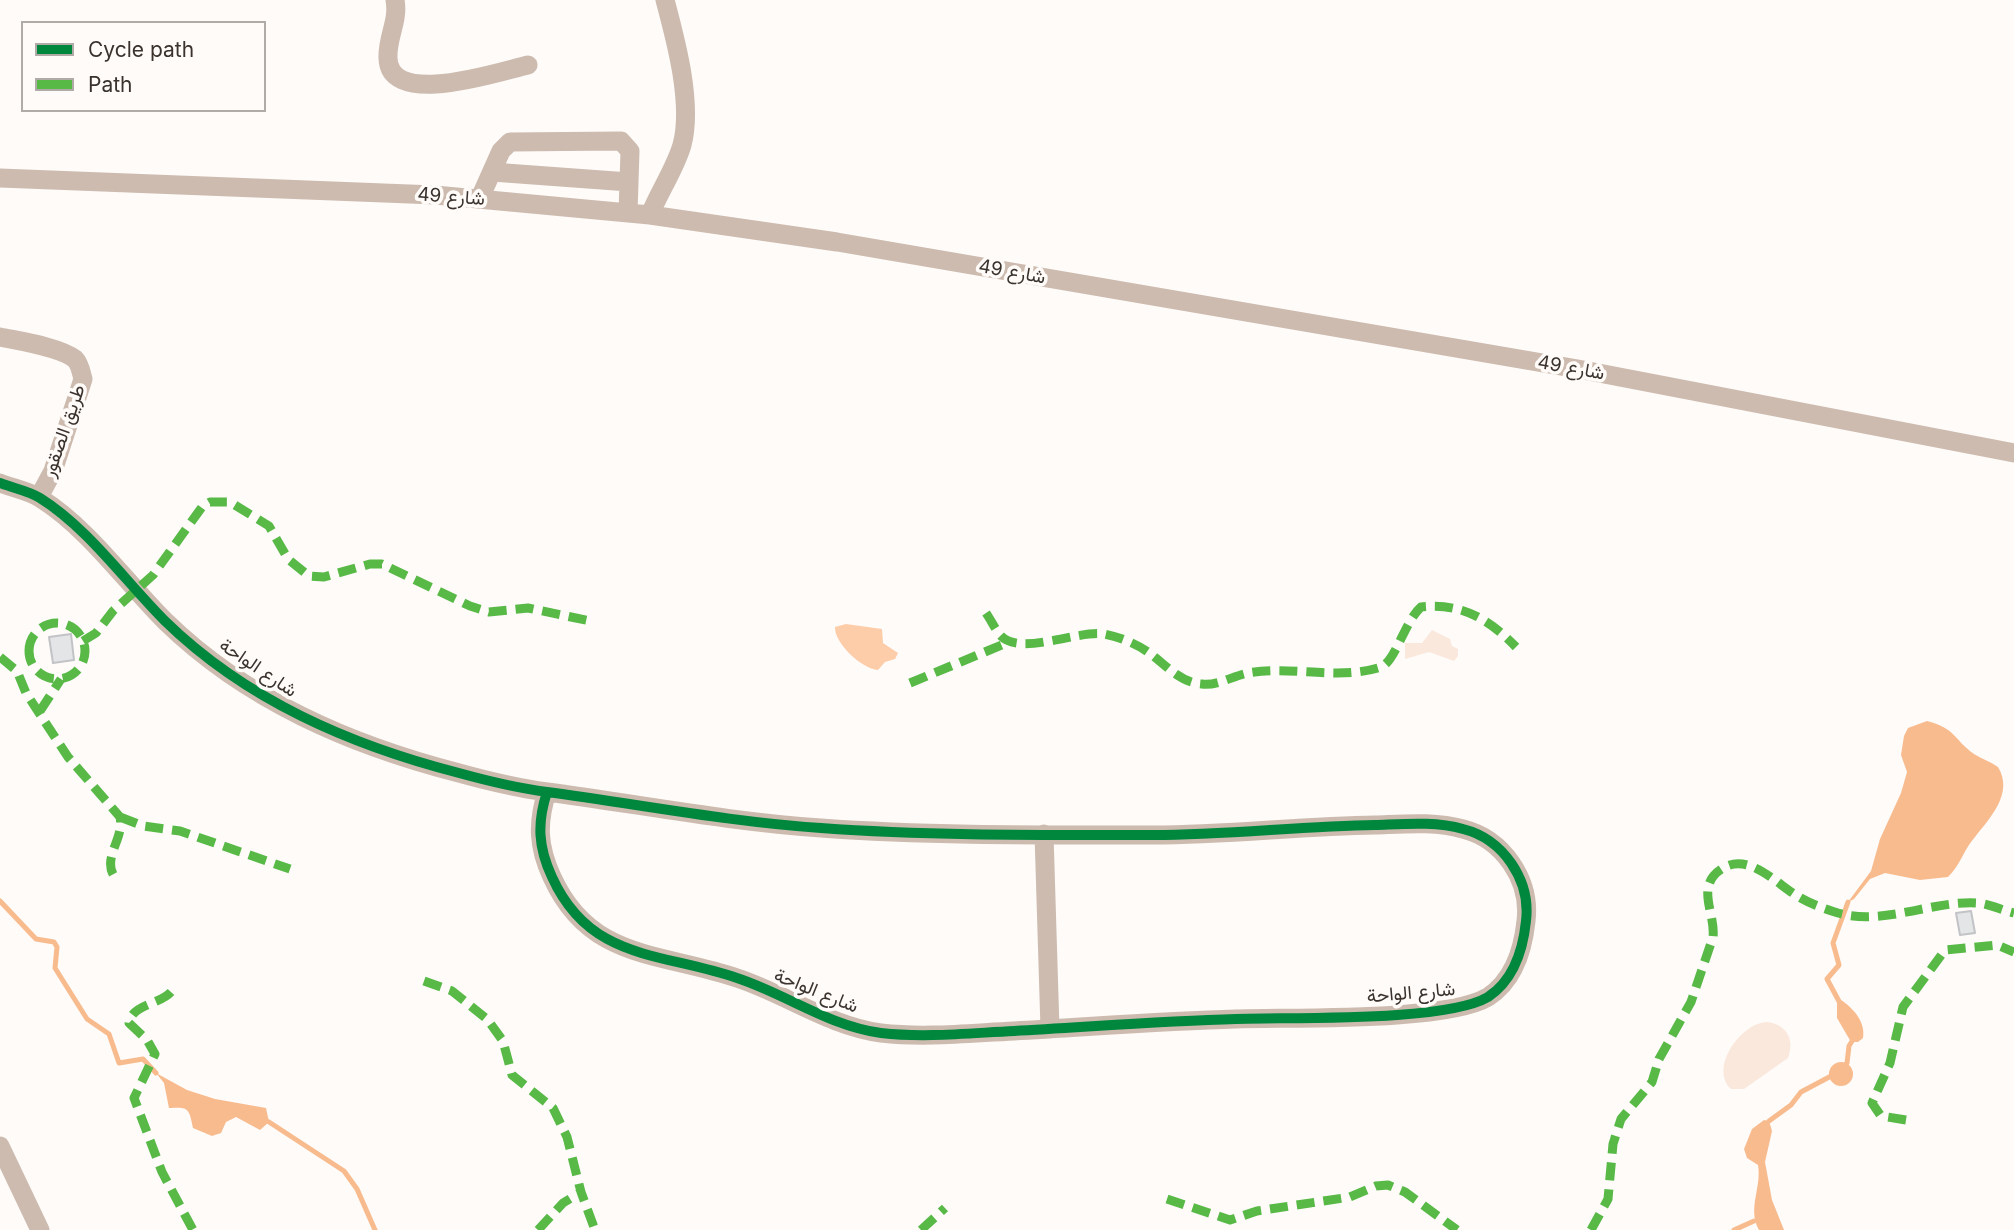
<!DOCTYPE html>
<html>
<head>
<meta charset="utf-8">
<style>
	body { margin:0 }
	#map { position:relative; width:2014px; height:1230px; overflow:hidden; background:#fefbf9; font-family:Inter,sans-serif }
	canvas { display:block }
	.legend { position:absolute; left:21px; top:21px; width:245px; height:91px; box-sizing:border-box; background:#fffbf8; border:2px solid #b0aba7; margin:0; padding:9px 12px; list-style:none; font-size:21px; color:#3a322d }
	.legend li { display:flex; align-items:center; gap:14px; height:35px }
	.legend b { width:35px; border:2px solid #b0aba7 }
</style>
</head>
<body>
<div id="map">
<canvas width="2014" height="1230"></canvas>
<ul class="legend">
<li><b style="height:9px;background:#00873e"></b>Cycle path</li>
<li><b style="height:9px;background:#58b947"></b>Path</li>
</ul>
</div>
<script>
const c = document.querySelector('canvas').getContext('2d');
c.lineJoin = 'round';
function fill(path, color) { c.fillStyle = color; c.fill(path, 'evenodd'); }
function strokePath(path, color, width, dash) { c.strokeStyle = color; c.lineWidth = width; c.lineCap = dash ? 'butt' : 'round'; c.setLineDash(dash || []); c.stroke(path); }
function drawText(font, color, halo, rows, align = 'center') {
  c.font = font + ' Inter,Vazirmatn,sans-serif'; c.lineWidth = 7; c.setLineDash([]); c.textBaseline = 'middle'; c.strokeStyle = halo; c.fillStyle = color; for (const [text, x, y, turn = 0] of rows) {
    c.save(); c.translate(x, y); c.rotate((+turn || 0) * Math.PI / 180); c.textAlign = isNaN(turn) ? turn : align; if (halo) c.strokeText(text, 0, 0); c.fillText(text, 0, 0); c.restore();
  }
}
const green = new Path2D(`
	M1432,630L1450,639L1452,646L1458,649V656L1454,661L1429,652L1405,659V643H1422Z
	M1768,1022C1787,1025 1795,1040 1788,1058L1744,1089H1731C1708,1067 1743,1021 1768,1022Z`);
const forest = new Path2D(`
	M846,624L882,629L883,643L898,653L895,659L885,662L878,670C862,669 834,643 835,627Z`);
const water = new Path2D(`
	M1927,721C1957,729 1953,739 1974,754C1982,759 1991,762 1998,767C2014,793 1990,818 1975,837C1964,849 1960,866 1948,877L1920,880L1885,873L1870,879L1854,899L1848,902L1871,871L1880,839L1901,793L1907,772L1901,755L1904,736L1908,728Z
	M1841,1000C1853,1008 1866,1022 1863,1038L1858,1042H1851L1837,1018V1003Z
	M1829 1074a12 12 0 1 1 24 0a12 12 0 1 1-24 0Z
	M156,1073L187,1090L215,1099L266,1108L269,1122L260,1130L236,1117L226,1122L221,1133L212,1136L193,1128C189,1107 188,1107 169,1108L164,1083Z
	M1764,1120L1769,1121L1772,1131L1765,1162L1772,1200L1784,1230H1759C1747,1208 1762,1188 1758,1165L1747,1158L1744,1149L1752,1129Z`);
const stream = new Path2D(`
	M0,901L36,939L54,942L57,947L55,968L87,1019L109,1034L119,1063L143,1059L156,1073
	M1841,1005L1827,979L1839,965L1833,943L1848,902
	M1843,1067L1847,1063L1849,1046L1854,1038
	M1769,1121L1791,1105L1801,1092L1833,1075
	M269,1122L344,1171L357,1189L375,1230
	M1734,1230L1754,1221`);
const building = new Path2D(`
	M71,634L74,660L53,663L49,637Z
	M1971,911L1975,933L1960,935L1956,913Z`);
const minor = new Path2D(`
	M395,0C399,21 387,37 388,58C389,109 501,71 528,65
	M492,172L629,182
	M0,178L435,195L650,215L837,242L1578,369L2014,453
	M480,198L501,151L510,142L621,141L630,151L628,213
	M650,215C659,192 675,169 682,145C693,104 676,41 665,0
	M0,337C19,341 60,347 75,359C80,364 81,372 83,379L53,471L39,497
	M0,483C13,488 29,491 40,498C88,528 125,581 165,621C246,700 350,745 459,773C488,781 517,788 547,792C638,804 730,822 821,828C932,836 1043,835 1154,835C1227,835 1301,826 1375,825C1404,824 1435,821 1463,829C1503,839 1531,880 1526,921C1523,950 1514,980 1488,997C1446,1022 1291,1017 1236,1019C1162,1021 1088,1027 1014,1031C971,1033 925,1038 881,1033C829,1026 786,994 737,978C661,952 590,961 552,877C538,847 537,823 547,792
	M1044,834L1050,1029
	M0,1146L40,1230`);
const quiet = new Path2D(`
	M986,613C991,620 995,629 1000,635C1019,657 1077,630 1104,634C1119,637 1135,643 1148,652C1165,664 1180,683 1202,684C1217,686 1233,676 1248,673C1291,665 1338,681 1381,667C1395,662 1405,621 1421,607C1461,603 1488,618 1516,647
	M29 651a28 28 0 1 1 56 0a28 28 0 1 1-56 0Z
	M83,641L96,633L113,611L153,575L202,507L210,502H230L269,526L288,559L309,576L324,577L370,564H382L470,606L489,612L528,608L595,622
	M0,657L17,671L26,693L68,757L120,817C125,840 98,861 118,881
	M910,683L1009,642
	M40,711L61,679
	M120,817L143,826L180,831L290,869
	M424,981L452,991L487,1019L503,1041L512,1075L553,1108L567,1137L581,1192L595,1230
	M171,992C159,1005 132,1004 129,1023L147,1040L155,1054L134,1098L162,1172L193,1230
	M1906,1120L1881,1116L1872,1103L1890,1063L1903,1007L1945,950L1997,945L2014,952
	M1167,1199L1230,1220L1257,1211L1350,1197L1376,1186L1388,1185L1405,1192L1457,1230
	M538,1230L563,1203L581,1192
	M921,1230L945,1208
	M1591,1230L1608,1199L1613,1144L1621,1119L1652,1082L1659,1059L1691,1002L1713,937C1716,912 1692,883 1727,866C1752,855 1779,886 1799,897C1811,904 1825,909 1838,913C1884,926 1933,900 1978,903C1989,904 2002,910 2014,913`);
const cycleway = new Path2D(`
	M0,483C13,488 29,491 40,498C88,528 125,581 165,621C246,700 350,745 459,773C488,781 517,788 547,792C638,804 730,822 821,828C932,836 1043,835 1154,835C1227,835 1301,826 1375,825C1404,824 1435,821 1463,829C1503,839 1531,880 1526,921C1523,950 1514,980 1488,997C1446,1022 1291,1017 1236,1019C1162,1021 1088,1027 1014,1031C971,1033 925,1038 881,1033C829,1026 786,994 737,978C661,952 590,961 552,877C538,847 537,823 547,792`);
const streetNames = [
	["شارع 49",451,197,4],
	["شارع 49",1012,272,10],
	["شارع 49",1571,368,10],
	["طريق الصقور",64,431,-71],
	["شارع الواحة",258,668,34],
	["شارع الواحة",816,991,22],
	["شارع الواحة",1411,993,-5]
];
fill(green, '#fbe8dc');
fill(forest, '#fdcda9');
fill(water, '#f8bb8e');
strokePath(stream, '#f8bb8e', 5);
fill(building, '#e4e5e7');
strokePath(building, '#c2c3c6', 2);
strokePath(minor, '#cdbbaf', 19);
strokePath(quiet, '#58b947', 9, [18, 9]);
strokePath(cycleway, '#00873e', 10);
drawText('19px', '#3a322d', '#fffbf8', streetNames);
</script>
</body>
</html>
